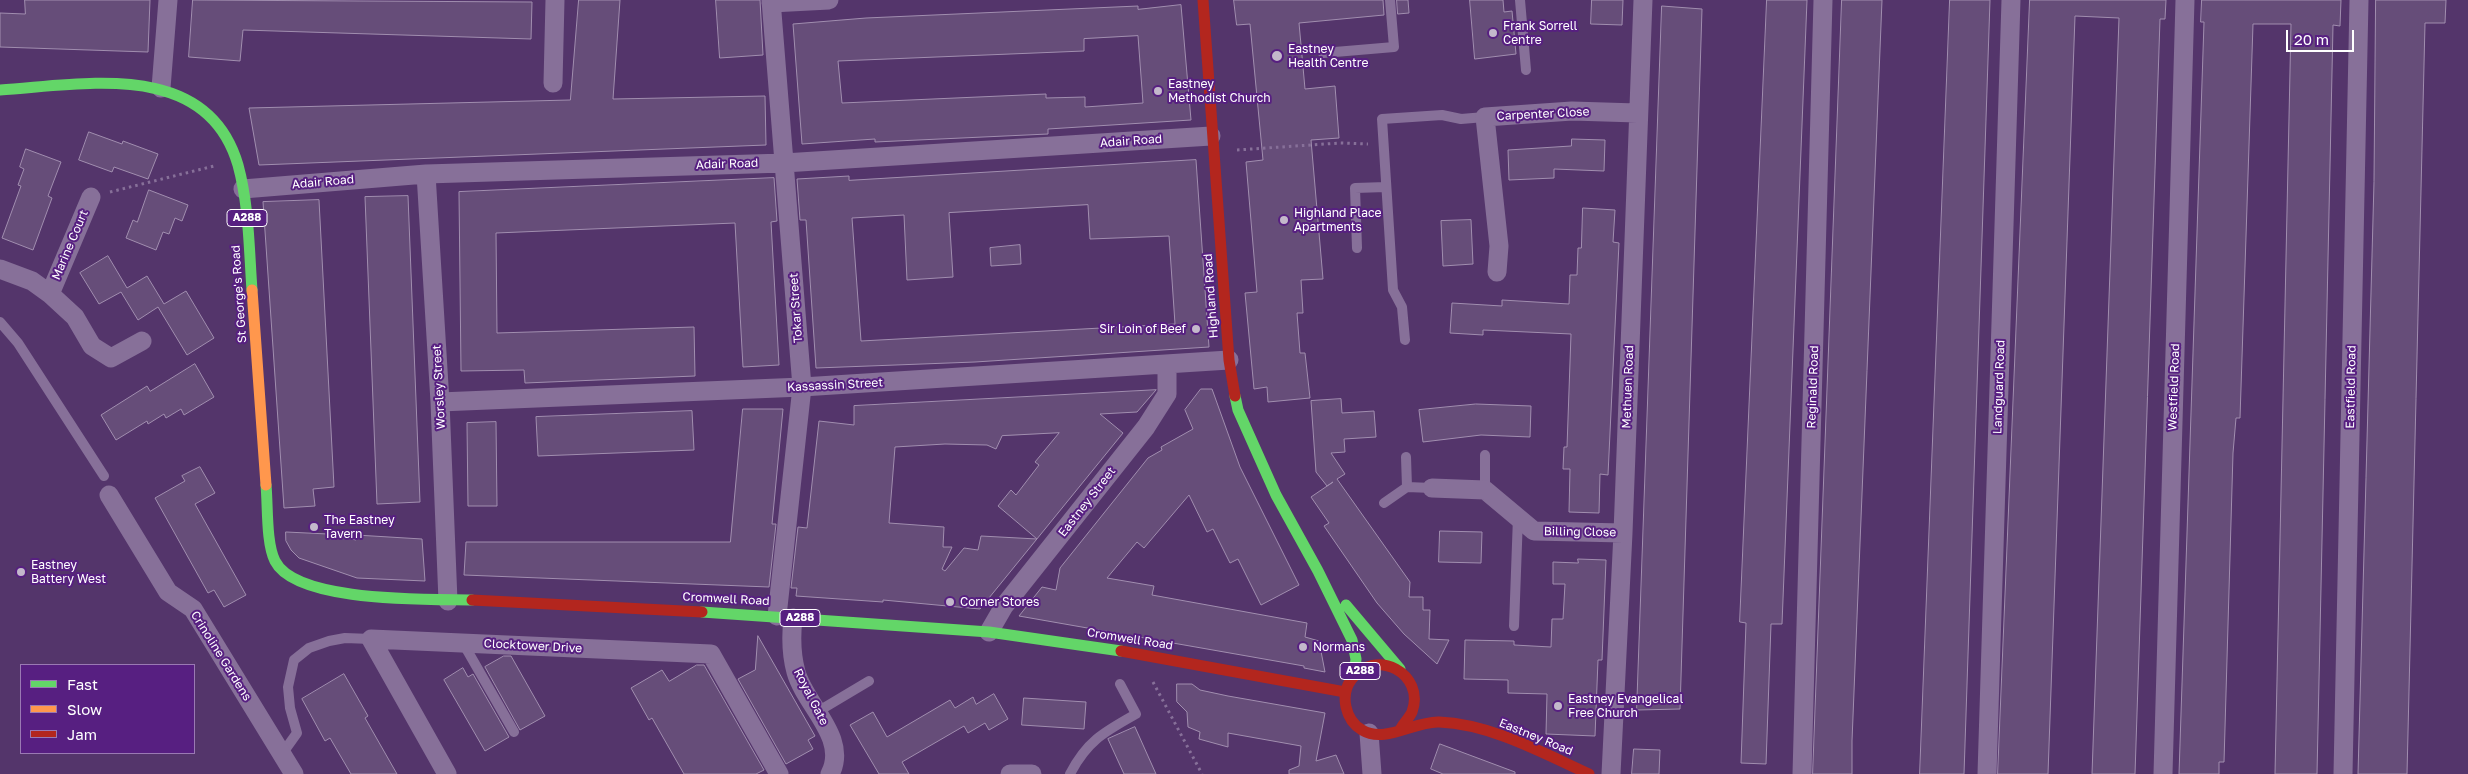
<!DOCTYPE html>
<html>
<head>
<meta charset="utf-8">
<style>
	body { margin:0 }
	#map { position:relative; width:2468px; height:774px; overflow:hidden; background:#54356b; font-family:"Golos Text",sans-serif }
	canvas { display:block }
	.legend { position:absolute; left:20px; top:664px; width:175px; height:90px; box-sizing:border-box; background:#571f81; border:1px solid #9a79b3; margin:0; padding:6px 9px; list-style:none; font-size:15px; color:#fff }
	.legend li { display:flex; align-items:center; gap:10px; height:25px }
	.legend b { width:25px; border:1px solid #9a79b3 }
	.scale { position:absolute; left:2286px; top:30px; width:68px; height:22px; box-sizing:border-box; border:2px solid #fff; border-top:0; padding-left:6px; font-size:15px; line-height:18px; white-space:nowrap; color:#fff; -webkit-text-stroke:4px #571f81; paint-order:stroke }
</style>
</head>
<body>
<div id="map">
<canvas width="2468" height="774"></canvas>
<ul class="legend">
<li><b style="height:6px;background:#63d668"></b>Fast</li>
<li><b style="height:6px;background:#ff974d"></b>Slow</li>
<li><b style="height:6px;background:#b3261e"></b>Jam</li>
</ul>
<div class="scale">20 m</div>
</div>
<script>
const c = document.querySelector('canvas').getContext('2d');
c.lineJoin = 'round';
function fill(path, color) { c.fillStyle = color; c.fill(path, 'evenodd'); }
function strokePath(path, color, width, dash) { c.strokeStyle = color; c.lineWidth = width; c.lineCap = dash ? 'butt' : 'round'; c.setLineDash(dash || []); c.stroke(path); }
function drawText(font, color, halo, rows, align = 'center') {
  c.font = font + ' "Golos Text",sans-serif'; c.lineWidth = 4; c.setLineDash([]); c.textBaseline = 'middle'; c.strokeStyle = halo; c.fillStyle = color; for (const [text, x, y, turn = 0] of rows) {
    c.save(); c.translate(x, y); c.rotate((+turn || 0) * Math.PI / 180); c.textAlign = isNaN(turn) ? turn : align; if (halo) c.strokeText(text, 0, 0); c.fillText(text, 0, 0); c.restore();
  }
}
const building = new Path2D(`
	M25,0H150L148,52L0,47V13L25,14Z
	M193,0L532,2L531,39L243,30L240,61L189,57Z
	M579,0H620L613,99L765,96L766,145L259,165L249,108L570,100Z
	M716,0H760L763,55L720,58Z
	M1234,0H1383L1384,15L1299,23L1305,89L1335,86L1339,138L1311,140L1323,279L1301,280L1303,313H1297L1300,353H1305L1310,398L1268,402L1267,387L1254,389L1245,293L1257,292L1246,162L1263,160L1250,24L1237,25Z
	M1397,0H1408L1409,13L1398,14Z
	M1470,0H1503L1504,12L1512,11L1516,54L1475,59Z
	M1592,0H1623L1622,25L1591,24Z
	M1767,0H1807L1782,624H1771L1766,764L1741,763L1746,623L1740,622Z
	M1842,0H1882L1852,741V774H1813Z
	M1950,0H1990L1964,774H1920Z
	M2030,0H2166L2165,19H2160L2135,774H2092L2119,18L2075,16L2048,774H1998Z
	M2202,0H2341L2340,26L2333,25L2317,774H2275L2291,24H2253L2240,418H2236L2233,453L2224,762H2219V774H2179L2204,22H2201Z
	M2376,0H2446L2445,23H2425L2407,774H2358L2374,182Z
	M1181,5L1191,120L1048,129V134L875,142V139L802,144L793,24L866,18L1138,6V9ZM1138,36L1143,103L1085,107V97L1046,98V94L842,103L838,61L1084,51V39Z
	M1662,6L1702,9L1680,709L1637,710Z
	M89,132L122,144L123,141L158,154L148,179L114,167L112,172L79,160Z
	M1572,139L1605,140L1604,171L1554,169V178L1509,180L1508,150L1571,146Z
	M26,149L61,162L48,196L52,198L33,250L2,238L21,186L18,185L24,169L20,167Z
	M1196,160L1209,347L975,362L816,368L806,220H800L797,179L849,176V180ZM1088,205L1090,239L1169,236L1175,324L861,341L852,218L904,215L907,280L953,277L949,213Z
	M774,178L777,221L771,222L779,365L743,367L735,223L496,233L497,333L694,327L695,376L525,383L524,370L461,371L459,192Z
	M149,190L188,205L182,221L175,218L169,234L163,232L156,250L126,238L133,220L137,222Z
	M408,196L420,502L377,504L365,197Z
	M319,200L334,487L313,489L315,506L284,508L263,202Z
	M1583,208L1615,210L1613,242L1619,243L1608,475L1600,474L1599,513L1569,512L1570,469H1563L1564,447H1567L1571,334L1483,330V335L1450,333L1452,303L1502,306V300L1569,304L1570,275H1577L1578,248H1581Z
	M1471,220L1473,264L1443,266L1441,221Z
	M1020,245L1021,264L991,266L990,248Z
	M108,256L127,288L147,276L164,304L186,291L214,338L187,355L158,307L138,320L121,292L99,304L80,273Z
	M195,364L214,397L184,415L181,409L166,418L164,414L148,424L147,421L116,440L101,415L147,386L150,391Z
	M1201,389H1212L1240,467L1299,585L1261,605L1238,559L1230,563L1213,529L1207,532L1189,495L1144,548L1137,542L1107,578L1154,586L1152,595L1307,623L1305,637L1319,641L1325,672L1304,668V666L1019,616L1042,587L1056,590L1060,568L1148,458L1162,450L1161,447L1193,429L1185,410Z
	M1156,390L1137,412L1100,414L1123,433L980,609L883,600V602L796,596L797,588H791L798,527L807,528L819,421L854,425V406ZM1059,433L1035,462L1039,465L1016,495L1011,490L998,506L1037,539L981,536L978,550L964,548L945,571L942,569L952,547H943L944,527L889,523L895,447L945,444L987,445L996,449L1002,436Z
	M1341,399L1342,413L1374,411L1376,437L1344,439L1345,452L1331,453L1345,474L1337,479L1410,582L1409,597H1423V610H1430L1429,639L1449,640L1437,664L1404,634L1377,603L1324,526L1329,523L1311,497L1333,482L1327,486L1316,472L1311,401Z
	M1476,404L1531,406L1530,437L1481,435L1423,442L1419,410Z
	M743,409H783L772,524H776L769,587L464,575L466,542H730Z
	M692,411L694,450L538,456L536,417Z
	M496,422L497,506H468L467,423Z
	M200,467L215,493L195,504L246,595L224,607L214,590L208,593L155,498L185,481L182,476Z
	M1440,531L1482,532L1481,563L1439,562Z
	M286,532L328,534L356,540V535L422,539L425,581L357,578L299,558L291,550L286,541Z
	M1578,559L1606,560L1602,660H1598L1595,736L1546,734L1547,694L1508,693V680L1464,679L1465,640L1514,641V645L1551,647L1552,619H1563L1565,584H1553V562L1578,563Z
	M758,636L815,736L808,740L813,749L786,764L738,679L755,670Z
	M504,656H511L545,716L520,730L485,667Z
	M697,665H704L764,770L756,774H684L652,718L649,720L631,688L662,670L669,681Z
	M463,668L468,677L473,674L509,737L485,751L444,680Z
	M344,674L368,716L365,718L397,774H351L330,738L325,741L302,699Z
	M1177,684H1192L1200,690L1228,696L1325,713L1316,761L1336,755L1344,774H1289V770L1299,766L1301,746L1228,733V747L1199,739L1200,732L1188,727L1187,712L1177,702Z
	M994,694L1008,719L989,730L985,723L968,733L964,726L902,762L909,774H879L850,725L873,712L887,737L950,700L955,708L973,697L976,704Z
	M1024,698L1086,702L1084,729L1022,725Z
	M1135,727L1156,774H1124L1108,739Z
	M1440,744L1515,772V774H1443L1431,769Z
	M1634,749L1660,750L1659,774H1632Z`);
const path = new Path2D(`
	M1237,150L1340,143L1368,144
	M110,192L214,166
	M1153,682L1202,774`);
const lane = new Path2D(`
	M1520,0L1526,70
	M1323,53L1394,47L1390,0
	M1357,248L1355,188L1386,187
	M0,322L18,343L104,476
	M1405,340L1402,307L1393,290L1382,119L1442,115L1461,119L1485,117
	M1485,455V490
	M1406,457L1407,487
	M1384,503L1407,487L1432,488
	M1514,626L1518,517
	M463,643L514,732
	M817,712L869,681
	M282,754L297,733L290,708L288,687L294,660L309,648L329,641L345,638L371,639
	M1070,774C1087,741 1104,732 1136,714L1120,684`);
const street = new Path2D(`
	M771,0L802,387L777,616
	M771,3L829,0
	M553,83L555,0
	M161,88L168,0
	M426,174L440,402L448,601
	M243,189L426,174L784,163L1211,136
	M0,269L32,281L50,294L75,317L92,346L111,358L142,341
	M1497,272L1499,246L1485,117L1572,111L1637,113
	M50,294L91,197
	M440,402L802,387L1229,360
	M1432,488L1485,490L1534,531L1623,533
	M109,495L168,592L193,609L294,774
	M793,618C791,636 791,654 796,672C805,705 849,738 830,774
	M989,632L1004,606L1146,427L1167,394V365
	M1369,733L1372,774
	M447,774L371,639L711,654L779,774
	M1010,774H1032
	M1611,774L1623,533L1643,0
	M1802,774L1823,0
	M1987,774L2011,0
	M2163,774L2185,0
	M2343,774L2359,0`);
const fast = new Path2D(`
	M0,90C83,85 207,58 238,165C249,205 249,249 252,290
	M1235,396L1238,410L1276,495L1318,571L1352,640L1356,659L1354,676
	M266,485C268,506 266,543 275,561C296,603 429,599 472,600
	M1346,605L1400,669
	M702,612L989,632L1121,651`);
const slow = new Path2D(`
	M252,290L266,485`);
const jam = new Path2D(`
	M1203,0L1229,360L1235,396
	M472,600L702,612
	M1121,651L1345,692
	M1401,728C1404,723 1409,718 1412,712C1426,674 1375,646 1351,680C1340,695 1345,720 1362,730C1385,744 1414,721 1439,722C1491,724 1543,753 1589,774`);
const markers = [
	[1493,33,5,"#c3b8cb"],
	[1277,56,6,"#c3b8cb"],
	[1158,91,5,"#c3b8cb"],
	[1284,220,5,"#c3b8cb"],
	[1196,329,5,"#c3b8cb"],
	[314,527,5,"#c3b8cb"],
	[21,572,5,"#c3b8cb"],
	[950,602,5,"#c3b8cb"],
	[1303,647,5,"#c3b8cb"],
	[1558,706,5,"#c3b8cb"]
];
const shields = [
	[247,218,40],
	[800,618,40],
	[1360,671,40]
];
const shieldNames = [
	["A288",247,218],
	["A288",800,618],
	["A288",1360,671]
];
const poiNames = [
	["Frank Sorrell",1503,26],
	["Centre",1503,40],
	["Eastney",1288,49],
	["Health Centre",1288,63],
	["Eastney",1168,84],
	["Methodist Church",1168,98],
	["Highland Place",1294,213],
	["Apartments",1294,227],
	["Sir Loin of Beef",1186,329,"right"],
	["The Eastney",324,520],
	["Tavern",324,534],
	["Eastney",31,565],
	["Battery West",31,579],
	["Corner Stores",960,602],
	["Normans",1313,647],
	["Eastney Evangelical",1568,699],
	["Free Church",1568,713]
];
const streetNames = [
	["Carpenter Close",1543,114,-3],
	["Adair Road",1131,141,-4],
	["Adair Road",727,164,-2],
	["Adair Road",323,182,-5],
	["Marine Court",70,245,-67],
	["St George's Road",239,294,-94],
	["Highland Road",1211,296,-94],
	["Tokar Street",796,308,-94],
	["Kassassin Street",835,385,-3],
	["Worsley Street",439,387,-93],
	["Methuen Road",1628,387,-88],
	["Reginald Road",1813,387,-88],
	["Landguard Road",1999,387,-88],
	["Westfield Road",2174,387,-88],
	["Eastfield Road",2351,387,-89],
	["Eastney Street",1087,502,-52],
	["Billing Close",1580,532,1],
	["Cromwell Road",726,599,3],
	["Cromwell Road",1130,639,9],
	["Clocktower Drive",533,646,3],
	["Crinoline Gardens",221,656,58],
	["Royal Gate",811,697,63],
	["Eastney Road",1536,737,22]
];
fill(building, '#664d79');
strokePath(building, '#a18eaf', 1);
strokePath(path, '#877099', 3, [2.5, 4]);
strokePath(lane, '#877099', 10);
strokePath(street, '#877099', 19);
strokePath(fast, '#63d668', 11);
strokePath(slow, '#ff974d', 11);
strokePath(jam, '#b3261e', 11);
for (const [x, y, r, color] of markers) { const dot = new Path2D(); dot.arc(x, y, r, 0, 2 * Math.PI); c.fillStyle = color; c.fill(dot); strokePath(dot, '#571f81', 2); }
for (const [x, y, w] of shields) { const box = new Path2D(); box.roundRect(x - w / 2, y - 8.5, w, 17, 4); c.fillStyle = '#571f81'; c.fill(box); strokePath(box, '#fff', 1); }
drawText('bold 11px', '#fff', null, shieldNames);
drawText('12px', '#fff', '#571f81', poiNames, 'left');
drawText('12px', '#fff', '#571f81', streetNames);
</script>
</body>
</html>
